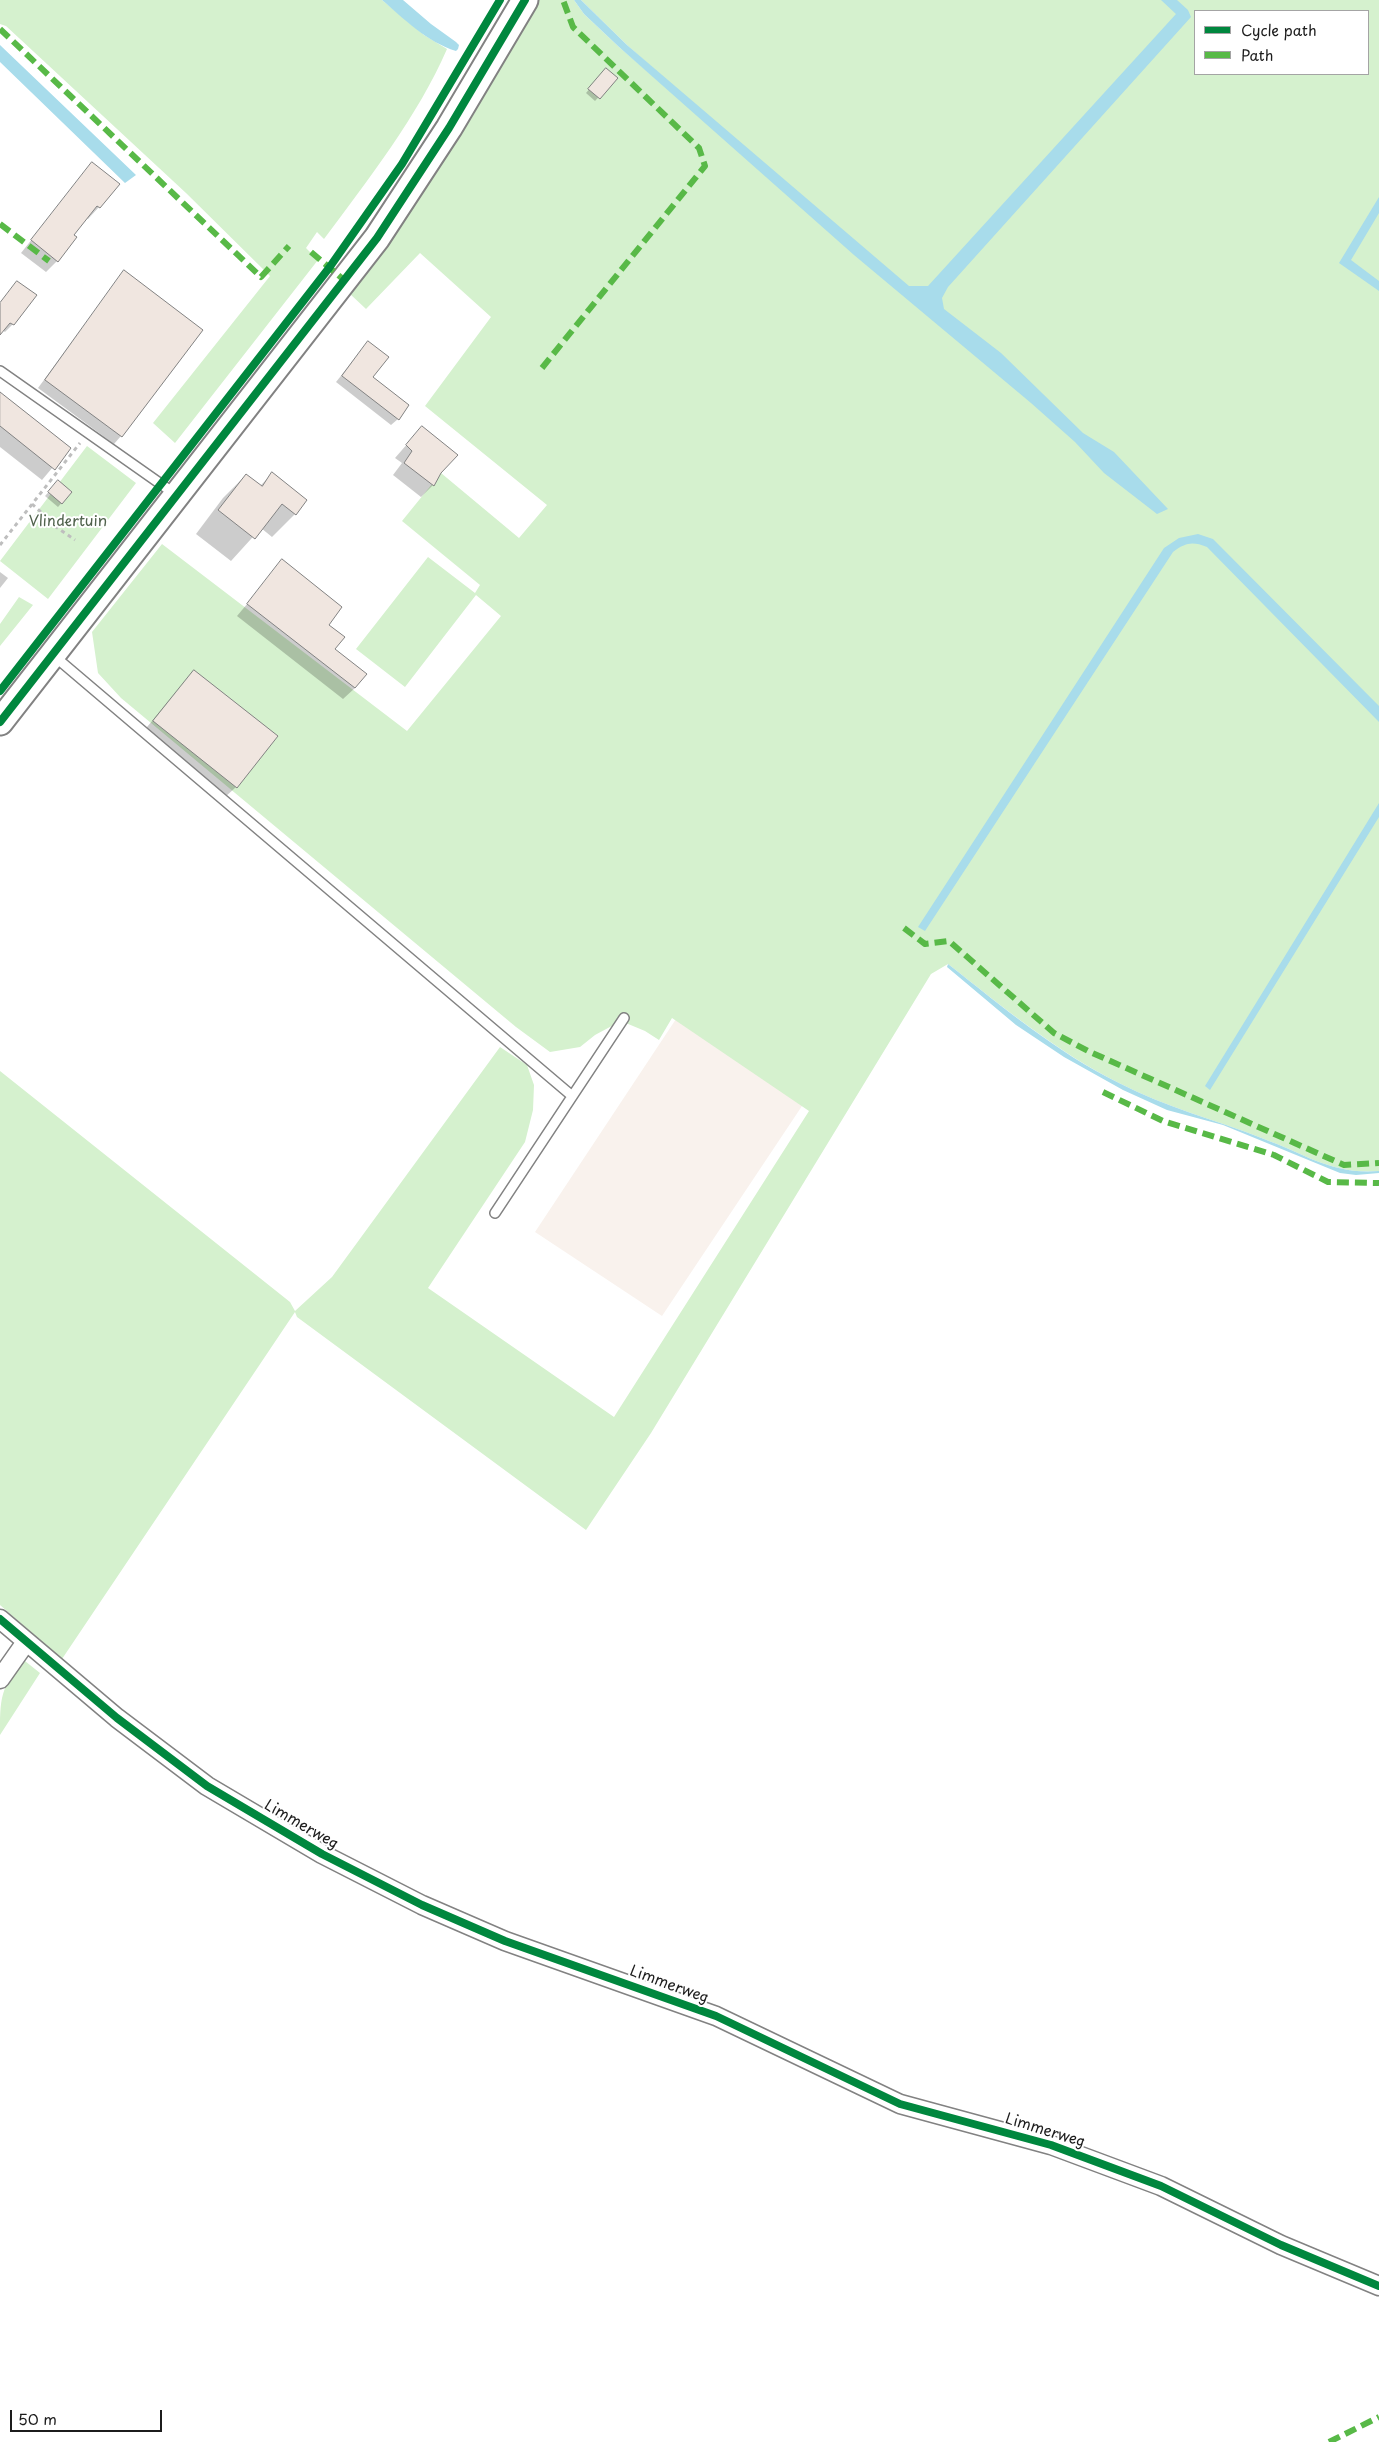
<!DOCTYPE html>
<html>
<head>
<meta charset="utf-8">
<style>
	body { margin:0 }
	#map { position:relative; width:1379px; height:2442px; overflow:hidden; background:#fff; font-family:"Playpen Sans",sans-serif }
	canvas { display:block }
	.legend { position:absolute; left:1194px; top:10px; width:175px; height:65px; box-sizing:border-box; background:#fff; border:1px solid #a4a4a4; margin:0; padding:6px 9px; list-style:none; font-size:15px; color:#1c1c1c }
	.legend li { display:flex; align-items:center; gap:10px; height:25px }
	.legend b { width:25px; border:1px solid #a4a4a4 }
	.scale { position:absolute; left:10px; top:2410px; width:152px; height:22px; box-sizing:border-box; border:2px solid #1c1c1c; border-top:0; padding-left:6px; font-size:15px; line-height:18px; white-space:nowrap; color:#1c1c1c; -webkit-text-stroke:4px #fff; paint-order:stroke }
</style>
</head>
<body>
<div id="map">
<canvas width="1379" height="2442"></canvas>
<ul class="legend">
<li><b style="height:6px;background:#00873e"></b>Cycle path</li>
<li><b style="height:6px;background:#58b947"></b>Path</li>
</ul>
<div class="scale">50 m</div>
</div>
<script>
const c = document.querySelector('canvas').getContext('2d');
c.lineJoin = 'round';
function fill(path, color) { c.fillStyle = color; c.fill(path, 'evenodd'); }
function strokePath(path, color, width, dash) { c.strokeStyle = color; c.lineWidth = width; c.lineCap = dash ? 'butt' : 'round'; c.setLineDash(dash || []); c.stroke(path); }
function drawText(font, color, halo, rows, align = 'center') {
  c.font = font + ' "Playpen Sans",sans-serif'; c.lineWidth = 4; c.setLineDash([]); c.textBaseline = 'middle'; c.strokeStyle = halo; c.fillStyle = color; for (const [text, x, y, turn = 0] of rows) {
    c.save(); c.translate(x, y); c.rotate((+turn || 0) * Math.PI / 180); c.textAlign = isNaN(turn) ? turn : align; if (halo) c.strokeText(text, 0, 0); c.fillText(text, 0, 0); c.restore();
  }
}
const built = new Path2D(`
	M678,1016L806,1100L662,1316L535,1232Z`);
const green = new Path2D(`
	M0,0H382L424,35L447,49C418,116 368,180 324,239L317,232L306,248L318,260L175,443L153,423L270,276L186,193L6,26L0,24Z
	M536,0H574L584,14L619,47L860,253L627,45L581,0H1379V1171C1333,1175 1305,1154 1264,1139C1216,1120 1165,1107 1119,1083C1057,1052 1003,1007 948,964L931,974L651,1433L586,1530L297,1317L295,1312L62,1659L0,1605V1071L290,1302L295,1311L332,1277L500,1047L527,1065L534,1085L533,1110L525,1142L428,1288L614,1417L809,1111L672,1018L659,1040L645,1031L621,1021L595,1035L580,1047L550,1052L516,1027L121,698L98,673L92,632L162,544L407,731L501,616L476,595L405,687L356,649L428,557L475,593L480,585L402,521L441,473L519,538L547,505L425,406L491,317L420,253L366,309L349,293L430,181L474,114ZM1195,11H1368V74H1195Z
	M87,446L136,483L48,599L0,561Z
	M19,597L33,605L0,646V624Z
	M25,1661L40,1673L0,1735C0,1700 0,1685 25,1661Z`);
const water = new Path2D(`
	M382,0H403L431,24L456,42L459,45L458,49L456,51C427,42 404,19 382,0Z
	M574,0H581L627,45L909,286H928L1176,14L1161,0H1177L1188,10L1191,17L948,287L942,298L944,309L1001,353L1083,433L1114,452L1168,509L1157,514L1104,473L1075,442L1031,403L854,255L619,47L584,14Z
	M0,45L136,175L125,183L0,62Z
	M1379,197V213L1351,260L1379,281V291L1339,263Z
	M1198,534L1213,539L1379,706V722L1207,547C1192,541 1185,543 1173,552L925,931L918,927L1164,548L1179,538Z
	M1379,803V817L1210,1090L1205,1086Z
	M948,964C1003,1007 1056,1052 1119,1083C1165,1107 1216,1120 1264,1139C1305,1154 1333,1175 1379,1171V1173L1356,1175L1340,1173L1223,1125L1167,1110L1123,1090L1064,1057L1016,1025L947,967Z`);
const shadow = new Path2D(`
	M603,73L616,78L595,101L586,93Z
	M92,164L99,207L88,219L86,218L72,235L57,261L46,272L21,253Z
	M124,272L121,436L114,444L38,388Z
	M0,303L13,324L5,332L2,330L0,333Z
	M368,342L372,377L398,419L391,425L336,382Z
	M0,394L69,448L42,480L0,447Z
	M422,427L440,473L433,485L421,497L393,475L402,463L395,458Z
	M272,474L295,514L272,537L261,528L231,561L196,534L223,498L246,475L260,486Z
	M55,485L71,492L58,507L45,496Z
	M283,561L327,625L334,649L355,688L343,699L237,616Z
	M0,572L8,578L0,588Z
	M194,671L236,787L224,798L142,733Z`);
const building = new Path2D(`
	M606,68L618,78L600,99L588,89Z
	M92,162L120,184L100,208L97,206L74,235L77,237L58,262L31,240Z
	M124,270L203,330L122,437L45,380Z
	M17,281L37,295L14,325L10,323L0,335V303Z
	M368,341L389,357L373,377L409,405L399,420L342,376Z
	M0,392L71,448L55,470L0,426Z
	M422,426L458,455L441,473L434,486L404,463L412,451L406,445Z
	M272,472L307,500L296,515L282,504L255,539L218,510L246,474L262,486Z
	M58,480L72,492L62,504L48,492Z
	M282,559L342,607L329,625L345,637L335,649L367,674L355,688L247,604Z
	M194,670L278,736L237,788L153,721Z`);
const path = new Path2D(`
	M32,504L42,513L46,520L75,540
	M0,545L80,443`);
const lane = new Path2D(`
	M0,371L175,494
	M53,655L571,1095
	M495,1213L624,1018`);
const street = new Path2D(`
	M0,1619L117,1718L207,1786L322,1854L422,1905L505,1941L716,2016L900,2104L1051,2145L1161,2186L1281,2245L1379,2286
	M0,1679L26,1642`);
const secondary = new Path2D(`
	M0,722L377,238L449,128L525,0`);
const quiet = new Path2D(`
	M0,29L261,277L289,246
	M0,224L49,261
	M311,252L344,280
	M542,368L705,166L699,148L573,27L563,0
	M904,928L925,944L949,941L1054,1033L1088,1051L1344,1165L1379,1163
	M1103,1092L1163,1121L1274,1155L1328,1182L1379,1183
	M1329,2442L1379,2417`);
const cycleway = new Path2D(`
	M0,691L329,268L402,164L500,0
	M0,722L377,238L449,128L525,0
	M0,1619L117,1718L207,1786L322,1854L422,1905L505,1941L716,2016L900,2104L1051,2145L1161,2186L1281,2245L1379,2286`);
const parkNames = [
	["Vlindertuin",68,522]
];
const streetNames = [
	["Limmerweg",301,1825,30],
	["Limmerweg",669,1985,20],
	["Limmerweg",1045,2131,17]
];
fill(built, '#f9f2ed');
fill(green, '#d5f1ce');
fill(water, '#a8dceb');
fill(shadow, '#0003');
fill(building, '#f0e6e0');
strokePath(building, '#828282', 1);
strokePath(lane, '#828282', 12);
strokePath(street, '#828282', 21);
strokePath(secondary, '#828282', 29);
strokePath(path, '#bebebe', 3, [4, 4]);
strokePath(lane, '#fff', 9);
strokePath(street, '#fff', 18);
strokePath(secondary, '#fff', 25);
strokePath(quiet, '#58b947', 6, [12, 6]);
strokePath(cycleway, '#00873e', 8);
drawText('15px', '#50624c', '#fff', parkNames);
drawText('15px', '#1c1c1c', '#fff', streetNames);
</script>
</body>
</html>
